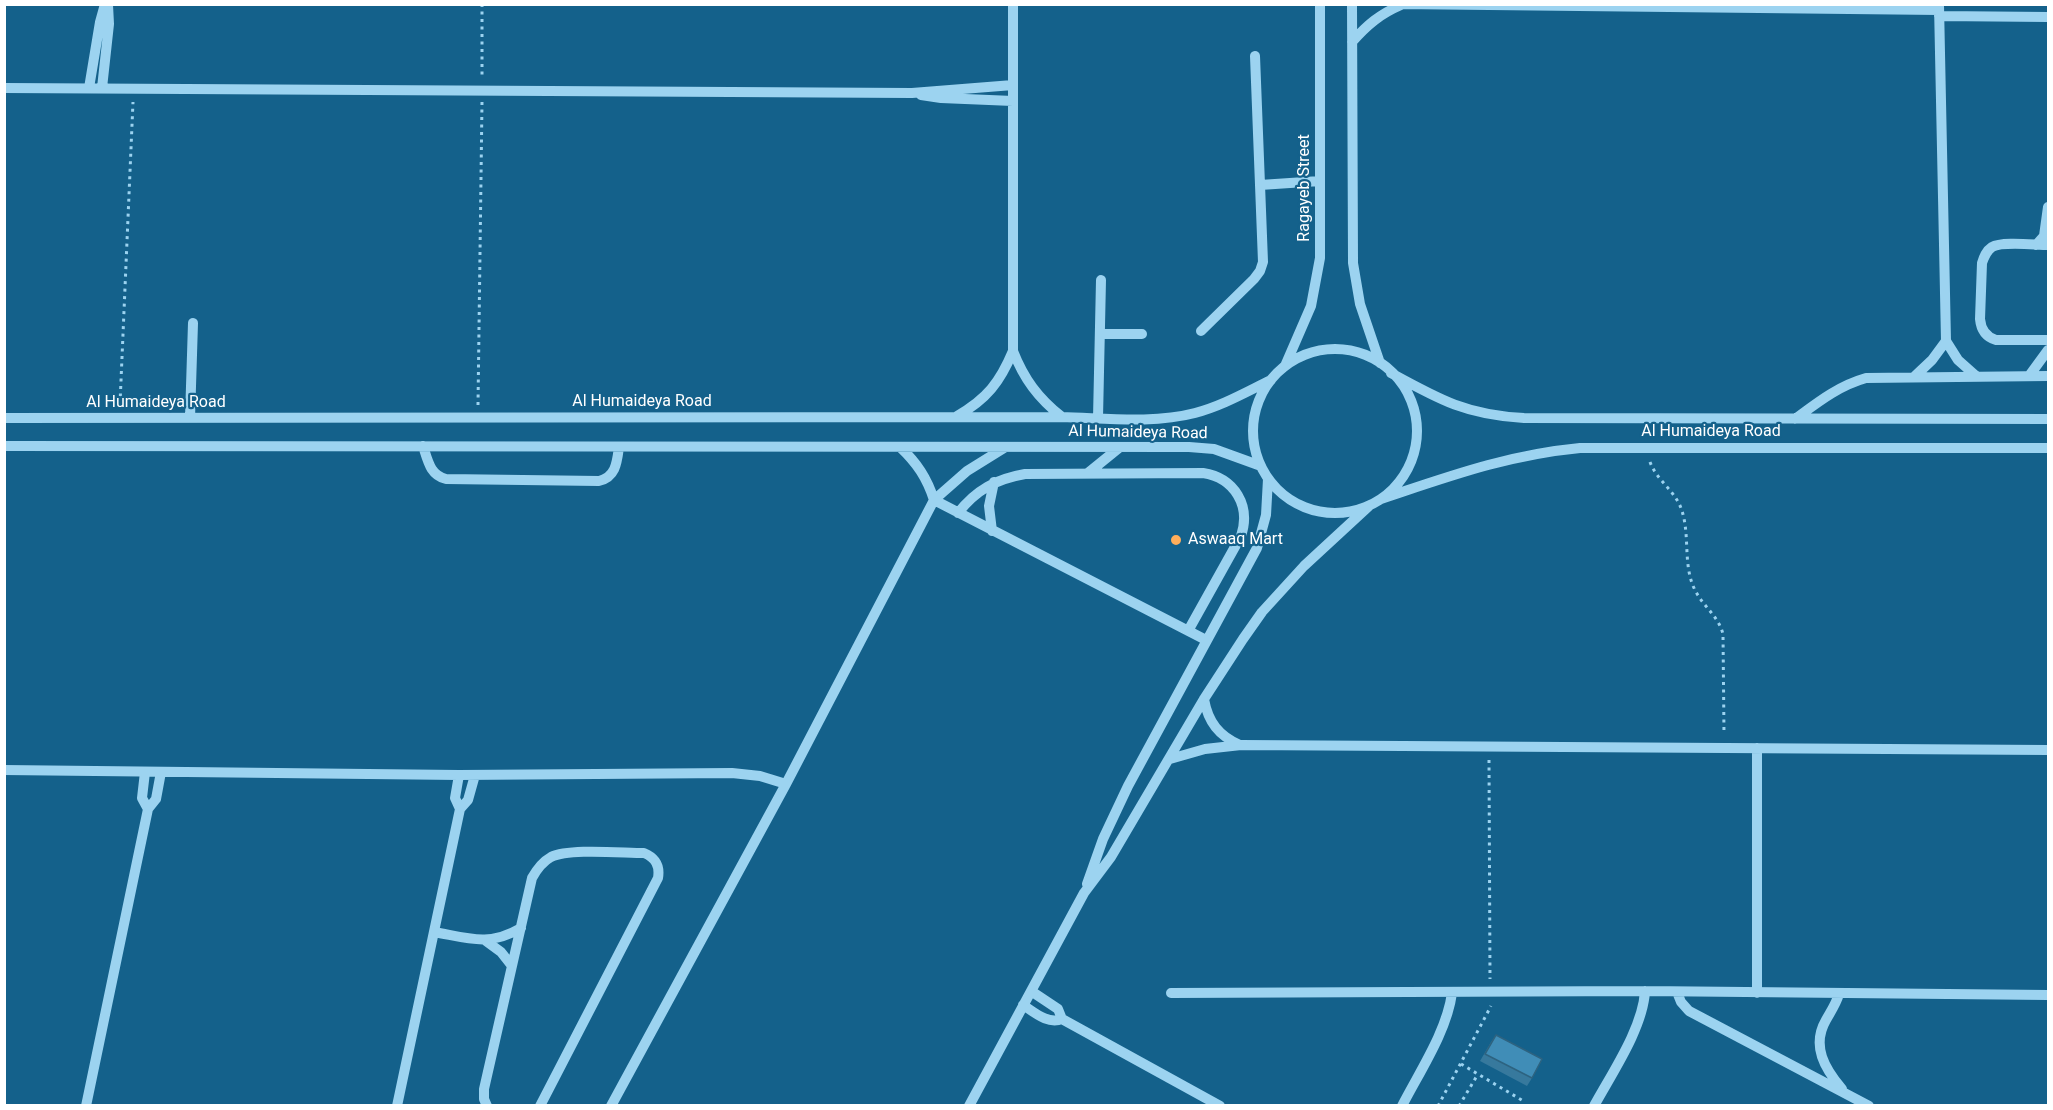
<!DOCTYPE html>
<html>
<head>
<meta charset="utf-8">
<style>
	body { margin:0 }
	#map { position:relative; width:2053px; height:1110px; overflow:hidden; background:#14618b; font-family:Roboto,sans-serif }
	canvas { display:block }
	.frame { position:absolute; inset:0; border:6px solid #fff; pointer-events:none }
</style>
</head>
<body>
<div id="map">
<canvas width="2053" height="1110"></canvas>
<div class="frame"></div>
</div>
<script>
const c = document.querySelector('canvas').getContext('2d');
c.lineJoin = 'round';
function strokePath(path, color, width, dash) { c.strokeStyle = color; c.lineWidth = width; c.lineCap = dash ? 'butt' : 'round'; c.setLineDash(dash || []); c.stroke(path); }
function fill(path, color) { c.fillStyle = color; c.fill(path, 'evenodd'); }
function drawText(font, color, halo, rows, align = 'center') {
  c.font = font + ' Roboto,sans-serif'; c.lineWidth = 4.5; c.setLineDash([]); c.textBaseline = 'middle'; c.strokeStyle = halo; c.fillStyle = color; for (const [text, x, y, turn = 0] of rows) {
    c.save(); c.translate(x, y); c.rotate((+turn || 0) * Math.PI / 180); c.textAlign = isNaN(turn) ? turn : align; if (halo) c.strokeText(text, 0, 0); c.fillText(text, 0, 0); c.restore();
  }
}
const path = new Path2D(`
	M482,4V78
	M120,404L133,102
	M478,405L482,102
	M1650,462C1657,481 1676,491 1682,511C1690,536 1683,564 1694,588C1702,606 1718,615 1723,634L1724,734
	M1489,760L1490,979
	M1461,1064L1525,1102
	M1438,1106L1491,1006
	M1459,1106L1478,1074`);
const minor = new Path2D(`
	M1352,4L1353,263L1360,304L1380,363
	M1399,4L1939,10
	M1939,5L1946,341L1958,360L1976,376
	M1939,16L2048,17
	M1352,42C1367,25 1380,14 1401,5
	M4,88L912,93L1013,85
	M89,88L100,22L105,4
	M102,88L109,24L108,5
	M921,95L941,98L1013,101
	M1260,185L1320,181
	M2036,245L2044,236L2048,207
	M2048,245C2035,245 2002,241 1992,247C1986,251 1984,257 1982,263L1980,319C1981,330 1986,337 1996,340H2048
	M1201,331L1254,279L1260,271L1263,262L1255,56
	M1100,334H1142
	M1253 431a82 82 0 1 1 164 0a82 82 0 1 1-164 0Z
	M1013,351C1024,379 1038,398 1062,417
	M1285,366L1311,306L1320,258V4
	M1391,373C1440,400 1467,415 1524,418L2048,419
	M2029,376L2048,350
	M1914,377L1932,360L1946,341
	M957,416C987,399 1000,382 1013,351V4
	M4,418L1062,417C1105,418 1153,424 1195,413C1222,406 1246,392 1271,380
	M190,418L193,323
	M1098,418L1101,280
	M1795,419C1818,402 1838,386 1866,378L2048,376
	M4,446L1189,447L1214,449L1261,466
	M423,446C428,461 430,475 446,479L599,481C616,477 617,462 619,447
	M900,447C917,463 927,478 934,500L1206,640
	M1088,473L1120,447
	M1381,499C1450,476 1507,455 1580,448H2048
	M958,513C976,490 996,479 1025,474L1203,473C1235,478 1251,506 1241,536L1188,631
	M992,531L989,506L994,482
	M1204,699C1208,722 1219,736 1240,745
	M1757,748V993
	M1170,759L1205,749L1241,745L2048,750
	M4,770L459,775L732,773L760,776L786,784
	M145,772L142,798L148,809
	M459,775L455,798L460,809
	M1087,884L1103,839L1128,786L1257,548L1266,515L1268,479
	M434,932C468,938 489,947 521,928
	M486,941L501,952L512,966
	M1031,991L1058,1009L1062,1019
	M1677,992L1681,1002L1689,1011L1869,1106
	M1171,993L1645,991L2048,995
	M1839,994C1836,1004 1831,1011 1826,1020C1811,1046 1825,1069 1842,1089
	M1023,1005C1034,1012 1048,1025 1062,1019L1220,1106
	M86,1106L148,809L156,799L161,772
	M397,1106L460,809L468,800L475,775
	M487,1106L484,1099V1089L532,878C537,869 542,862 551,857C569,848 622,853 644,853C656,858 660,866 658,878L540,1106
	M611,1106L786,784L934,500L967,471L1004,448
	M969,1106L1084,893L1111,857L1204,699L1243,639L1262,612L1304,566L1369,506
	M1402,1106C1420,1071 1447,1031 1452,993
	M1594,1106C1612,1073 1643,1028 1645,991`);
const wall = new Path2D(`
	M1496,1035L1532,1078L1527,1086L1480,1061L1491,1042Z`);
const building = new Path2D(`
	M1496,1035L1542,1059L1532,1078L1485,1054Z`);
const markers = [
	[1176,540,6,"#ffae5b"]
];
const streetNames = [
	["Ragayeb Street",1305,188,-90],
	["Al Humaideya Road",642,402],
	["Al Humaideya Road",156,403],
	["Al Humaideya Road",1711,432],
	["Al Humaideya Road",1138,433,1]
];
const poiNames = [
	["Aswaaq Mart",1188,540]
];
strokePath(path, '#9cd3f0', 3, [3, 4.5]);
strokePath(minor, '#9cd3f0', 10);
fill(wall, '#37799d');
fill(building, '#408db7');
strokePath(building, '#2d6380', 1.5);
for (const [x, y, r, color] of markers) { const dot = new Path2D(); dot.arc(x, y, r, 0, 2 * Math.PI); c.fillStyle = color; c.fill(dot); strokePath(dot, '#14618b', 2); }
drawText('16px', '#fff', '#14618b', streetNames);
drawText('16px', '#fff', '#14618b', poiNames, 'left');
</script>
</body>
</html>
